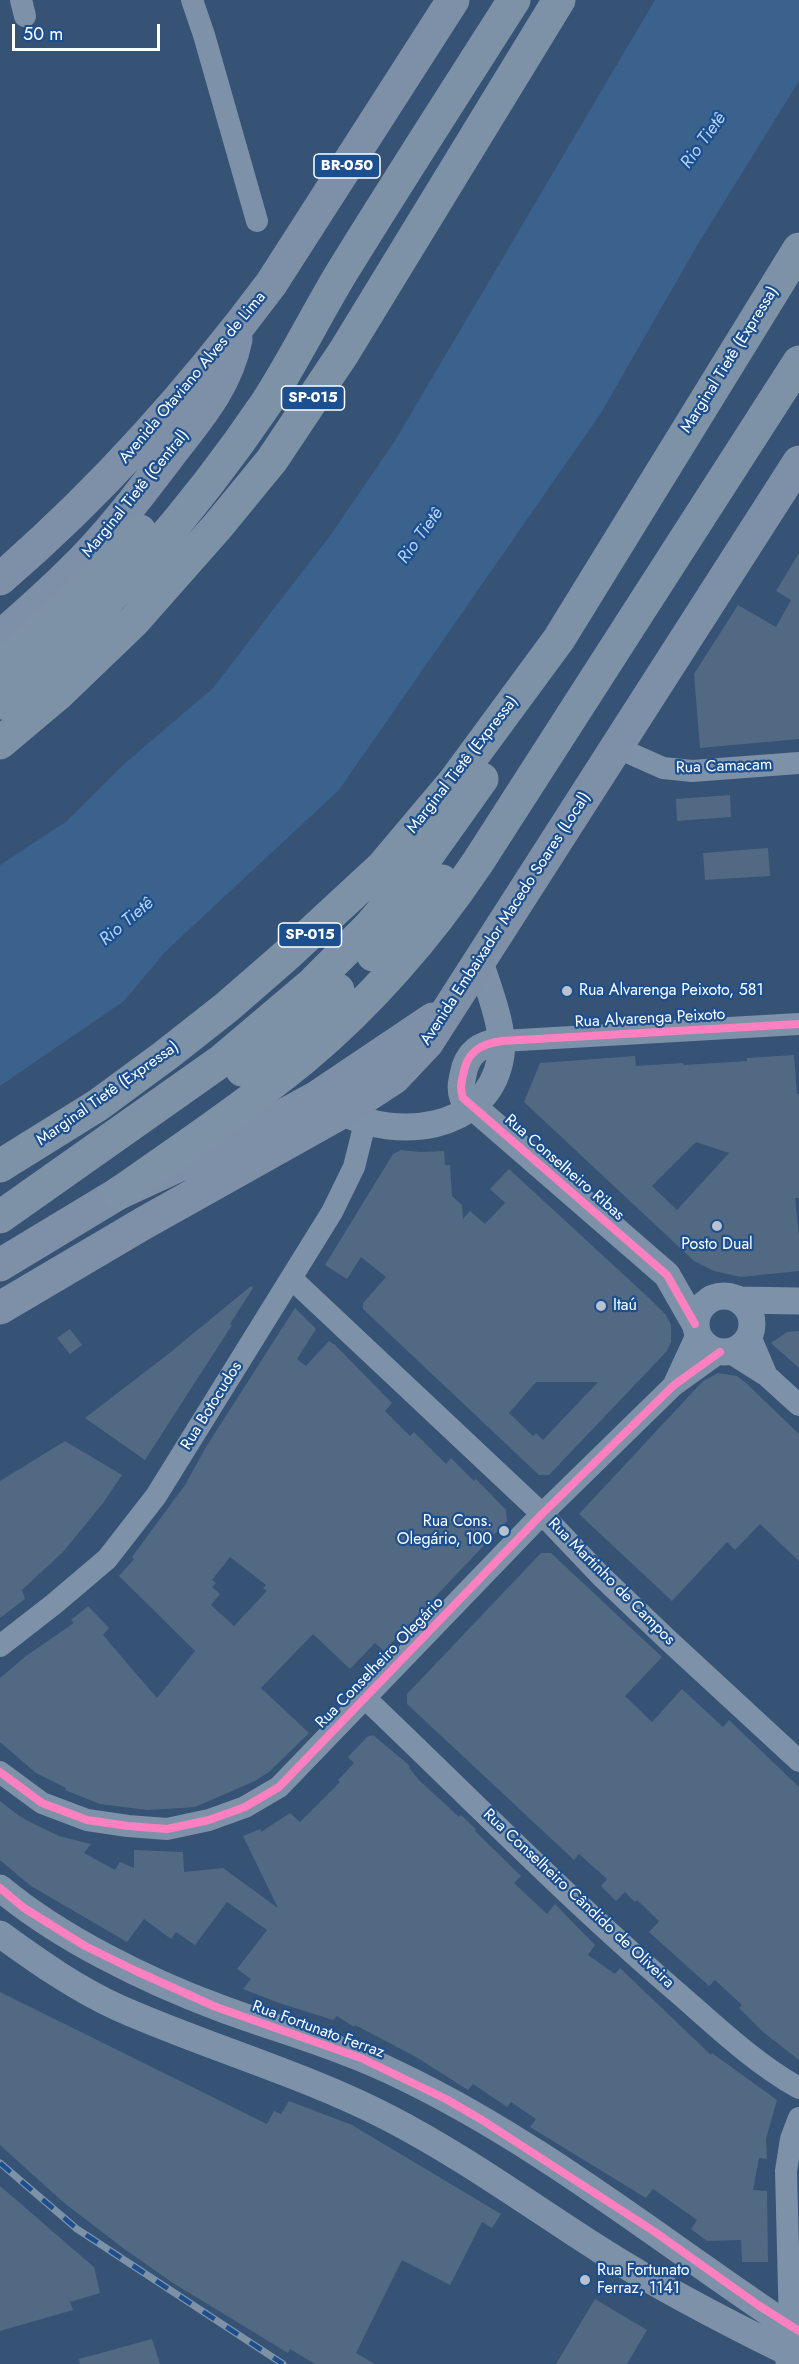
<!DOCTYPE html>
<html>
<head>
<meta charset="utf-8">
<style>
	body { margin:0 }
	#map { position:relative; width:799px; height:2364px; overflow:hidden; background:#365274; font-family:Jost,sans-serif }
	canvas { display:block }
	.scale { position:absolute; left:12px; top:24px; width:148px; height:27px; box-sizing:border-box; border:3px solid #fff; border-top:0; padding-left:8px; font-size:18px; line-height:21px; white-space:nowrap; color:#fff; -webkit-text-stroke:4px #1b4f8f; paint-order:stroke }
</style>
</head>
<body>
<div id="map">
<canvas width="799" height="2364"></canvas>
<div class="scale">50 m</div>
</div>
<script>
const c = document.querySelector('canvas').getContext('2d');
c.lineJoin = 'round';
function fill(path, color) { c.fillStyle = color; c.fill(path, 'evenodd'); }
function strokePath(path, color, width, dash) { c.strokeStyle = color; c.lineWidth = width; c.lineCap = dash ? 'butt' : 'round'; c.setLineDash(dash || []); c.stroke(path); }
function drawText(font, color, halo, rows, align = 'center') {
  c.font = font + ' Jost,sans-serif'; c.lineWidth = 4.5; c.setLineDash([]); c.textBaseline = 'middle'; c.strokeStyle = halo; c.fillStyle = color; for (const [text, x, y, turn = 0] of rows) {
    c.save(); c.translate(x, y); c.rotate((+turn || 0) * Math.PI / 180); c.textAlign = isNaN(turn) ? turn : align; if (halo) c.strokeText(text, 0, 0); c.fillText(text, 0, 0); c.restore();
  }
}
const water = new Path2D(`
	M655,0H799V81L698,244L601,413L339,790L166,951L124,1001L0,1086V865L67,821L123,765L213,688L332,533L396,439Z`);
const building = new Path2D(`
	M799,553V739L700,748L694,674L738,605L776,627L791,600L776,591Z
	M730,795L731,817L677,821L676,799Z
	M768,848L770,876L705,880L703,853Z
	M794,1055L797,1094H799V1198H795L799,1235V1271L741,1277L714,1271L694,1261L524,1102L540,1063L635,1056L636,1066L683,1063L684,1065L747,1061V1058ZM696,1142L729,1153L677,1210L652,1186Z
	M401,1150L420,1152L444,1151L445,1165H450L452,1196L462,1205L463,1219L470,1211L485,1224L505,1203L490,1189L509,1169L649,1298L666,1315L671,1325V1342L667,1351L549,1475H539L363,1309V1303L386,1277L361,1257L347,1279L325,1265L393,1154ZM536,1382H598L543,1440L536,1433L533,1436L509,1413Z
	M251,1286L253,1288L230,1324L232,1325L145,1460L85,1418L167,1355Z
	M295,1308L316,1329L297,1359L306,1366L329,1341L335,1345L392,1403L385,1411L410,1436L414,1432L446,1464L451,1458L474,1481L476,1479L506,1510L507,1521L384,1651L375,1643L350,1669L313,1634L261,1688L309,1733L269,1772L255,1781L195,1807L181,1808L147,1810L100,1804L65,1790L66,1788L36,1773L0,1742V1678L26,1656L74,1623L71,1620L88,1606L109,1628L103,1635L157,1698L195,1651L119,1576L134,1559L132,1557L185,1485L206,1447ZM230,1557L266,1585L263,1588L267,1591L234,1626L211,1605L220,1594L212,1587L216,1583L212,1580Z
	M70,1329L82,1345L70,1354L57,1338Z
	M799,1331V1368L771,1343L787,1332Z
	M718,1373L737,1376L746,1383L799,1434V1561L760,1524L735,1550L727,1542L672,1601L579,1514L703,1381Z
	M65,1441L122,1475L103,1503L63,1552L22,1590L25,1599L0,1618V1481Z
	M541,1553H551L662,1657L625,1696L652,1722L682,1689L723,1727L729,1720L799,1787V2060L763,2032L739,2008L742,2005L715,1980L709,1986L649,1932L659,1921L637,1900L635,1902L625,1892L616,1901L601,1886L607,1879L579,1854L574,1860L407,1704V1694Z
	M373,1735L410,1766L409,1768L420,1781L459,1817L461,1815L476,1829L475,1831L521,1876L514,1883L547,1914L555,1904L595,1945L588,1955L615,1974L620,1968L711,2055L712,2053L777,2100L766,2139L767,2159L759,2158L753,2190L767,2191L768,2262H742L741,2240L707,2241L691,2229L697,2220L653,2189L646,2198L530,2127L536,2119L511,2102L507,2107L473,2084L468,2090L416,2057L355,2025L354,2027L337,2016L333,2020L279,2003L243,1989L251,1979L237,1969L267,1930L227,1902L195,1945L176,1932L171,1939L144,1919L127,1942L31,1886L0,1860V1801L18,1815L32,1823L59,1836L91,1844L84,1853L115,1870L120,1862L134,1868V1850L183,1852L184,1872L223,1868L278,1908L243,1836L260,1829L261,1832L290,1813L300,1822L340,1782L338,1780L354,1763L348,1757L367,1737Z
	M0,1992L267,2124L274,2111L281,2114L289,2101L352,2125L501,2214L492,2228L482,2222L450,2285L402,2260L356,2353L375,2364H315L290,2349L288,2353L173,2283L123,2248L63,2202L0,2145Z
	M0,2186L94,2267L100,2293L70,2302L73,2310L0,2331Z
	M595,2299L647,2330L627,2364H556Z
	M152,2339L160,2364H80L79,2359Z`);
const minor = new Path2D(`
	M21,0L25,16
	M192,0L204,35L257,221
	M618,748L663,768L692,771L799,763
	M502,1041L799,1024
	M292,1279L542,1514L601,1576L668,1640L799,1761
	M750,1336L767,1376
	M729,1352L767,1376L799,1405
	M674,1384L697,1334
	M0,1646L54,1604L107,1559L156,1496L332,1212L354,1167L365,1123
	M366,1699C467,1795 565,1896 671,1987C712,2022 751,2061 799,2088
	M0,1772L42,1803L87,1820L128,1826L167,1829L209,1820L245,1807L279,1787L542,1514L674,1385L720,1352
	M799,2118L791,2139L786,2171L790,2327L799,2331`);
const tertiary = new Path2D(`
	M502,1041C480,1044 467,1052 463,1075C461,1084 460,1089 463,1098L667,1275L695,1324
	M342,1112C396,1140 485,1132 500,1061C507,1032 488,988 479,959
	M696 1324a28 28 0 1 1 56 0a28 28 0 1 1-56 0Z
	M740,1300L799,1301
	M0,1888C60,1938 147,1981 220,2008C279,2030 342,2047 399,2075C539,2142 661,2241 790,2327L789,2364
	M0,1934C37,1961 77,1989 119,2008C207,2047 301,2073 387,2117C463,2156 531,2206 602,2251C662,2289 726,2322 789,2353`);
const trunk = new Path2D(`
	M0,579C101,492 191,391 271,284L453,0
	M0,637C24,616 48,595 71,572C108,536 140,494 171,453C199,417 227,385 236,339
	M0,1265L119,1193L264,1126L317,1097L433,1019
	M0,1308L144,1223L342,1112L394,1078L427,1043L799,462`);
const motorway = new Path2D(`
	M0,669L96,578L140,531
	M0,703C102,615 192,513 267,402C294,360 316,315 342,272C398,181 456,91 514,0
	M0,743L57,695L134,621L217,527L272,460L344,352L559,0
	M373,955L442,881
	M242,1070L285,1038L338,990
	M0,1166L98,1105L166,1055L227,1007L289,953L383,866L453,783L559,639L799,249
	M119,1193C181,1150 244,1107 303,1059C371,1002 429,935 478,862L799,362
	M0,1217L221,1061L313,983L368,928L413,876L482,779`);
const rail = new Path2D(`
	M0,2163L77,2229L283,2364`);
const cycleway = new Path2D(`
	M695,1324L667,1275L463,1098C460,1089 461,1084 463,1075C467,1052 480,1044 502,1041L799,1024
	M0,1772L42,1803L87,1820L128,1826L167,1829L209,1820L245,1807L279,1787L542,1514L674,1385L720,1352
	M0,1888L24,1908L85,1946L136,1971L216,2007L361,2058L446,2099L482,2120L655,2232L758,2305L799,2331`);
const markers = [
	[567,991,6,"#b9c2ce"],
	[717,1226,6,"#b9c2ce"],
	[601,1306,6,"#b9c2ce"],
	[504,1531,6,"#b9c2ce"],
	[585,2280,6,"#b9c2ce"]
];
const shields = [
	[347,166,66],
	[313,398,63],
	[310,935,63]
];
const shieldNames = [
	["BR-050",347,166],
	["SP-015",313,398],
	["SP-015",310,935]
];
const streetNames = [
	["Marginal Tietê (Expressa)",730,360,-58],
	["Avenida Otaviano Alves de Lima",193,378,-50],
	["Marginal Tietê (Central)",136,494,-51],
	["Marginal Tietê (Expressa)",463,765,-52],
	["Rua Camacam",724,767,-2],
	["Avenida Embaixador Macedo Soares (Local)",506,919,-57],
	["Rua Alvarenga Peixoto",650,1019,-3],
	["Marginal Tietê (Expressa)",108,1094,-35],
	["Rua Conselheiro Ribas",564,1168,41],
	["Rua Botocudos",212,1406,-58],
	["Rua Martinho de Campos",611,1582,45],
	["Rua Conselheiro Olegário",380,1663,-46],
	["Rua Conselheiro Cândido de Oliveira",578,1899,43],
	["Rua Fortunato Ferraz",318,2030,20]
];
const poiNames = [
	["Rua Alvarenga Peixoto, 581",579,991],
	["Posto Dual",717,1245,"center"],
	["Itaú",613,1306],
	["Rua Cons.",492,1522,"right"],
	["Olegário, 100",492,1540,"right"],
	["Rua Fortunato",597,2271],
	["Ferraz, 1141",597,2289]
];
const waterNames = [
	["Rio Tietê",704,141,-54],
	["Rio Tietê",421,536,-54],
	["Rio Tietê",127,922,-40]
];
fill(water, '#3b618d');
fill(building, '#526984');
strokePath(minor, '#7d92a8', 22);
strokePath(tertiary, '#7d92a8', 27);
strokePath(trunk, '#7e90a7', 33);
strokePath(motorway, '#7e92a7', 33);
strokePath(rail, '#7e92a7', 7);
strokePath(rail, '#1b4f8f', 4.5, [14]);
strokePath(cycleway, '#ff80c0', 8);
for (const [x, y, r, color] of markers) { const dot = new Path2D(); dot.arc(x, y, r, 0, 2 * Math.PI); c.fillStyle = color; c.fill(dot); strokePath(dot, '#1b4f8f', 2); }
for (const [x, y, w] of shields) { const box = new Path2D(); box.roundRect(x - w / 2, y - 12, w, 24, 4.5); c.fillStyle = '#1b4f8f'; c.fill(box); strokePath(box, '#fff', 1.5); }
drawText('bold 15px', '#fff', null, shieldNames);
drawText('16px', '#fff', '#1b4f8f', streetNames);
drawText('16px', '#fff', '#1b4f8f', poiNames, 'left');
drawText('italic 18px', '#b5d3f5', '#1b4f8f', waterNames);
</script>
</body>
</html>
